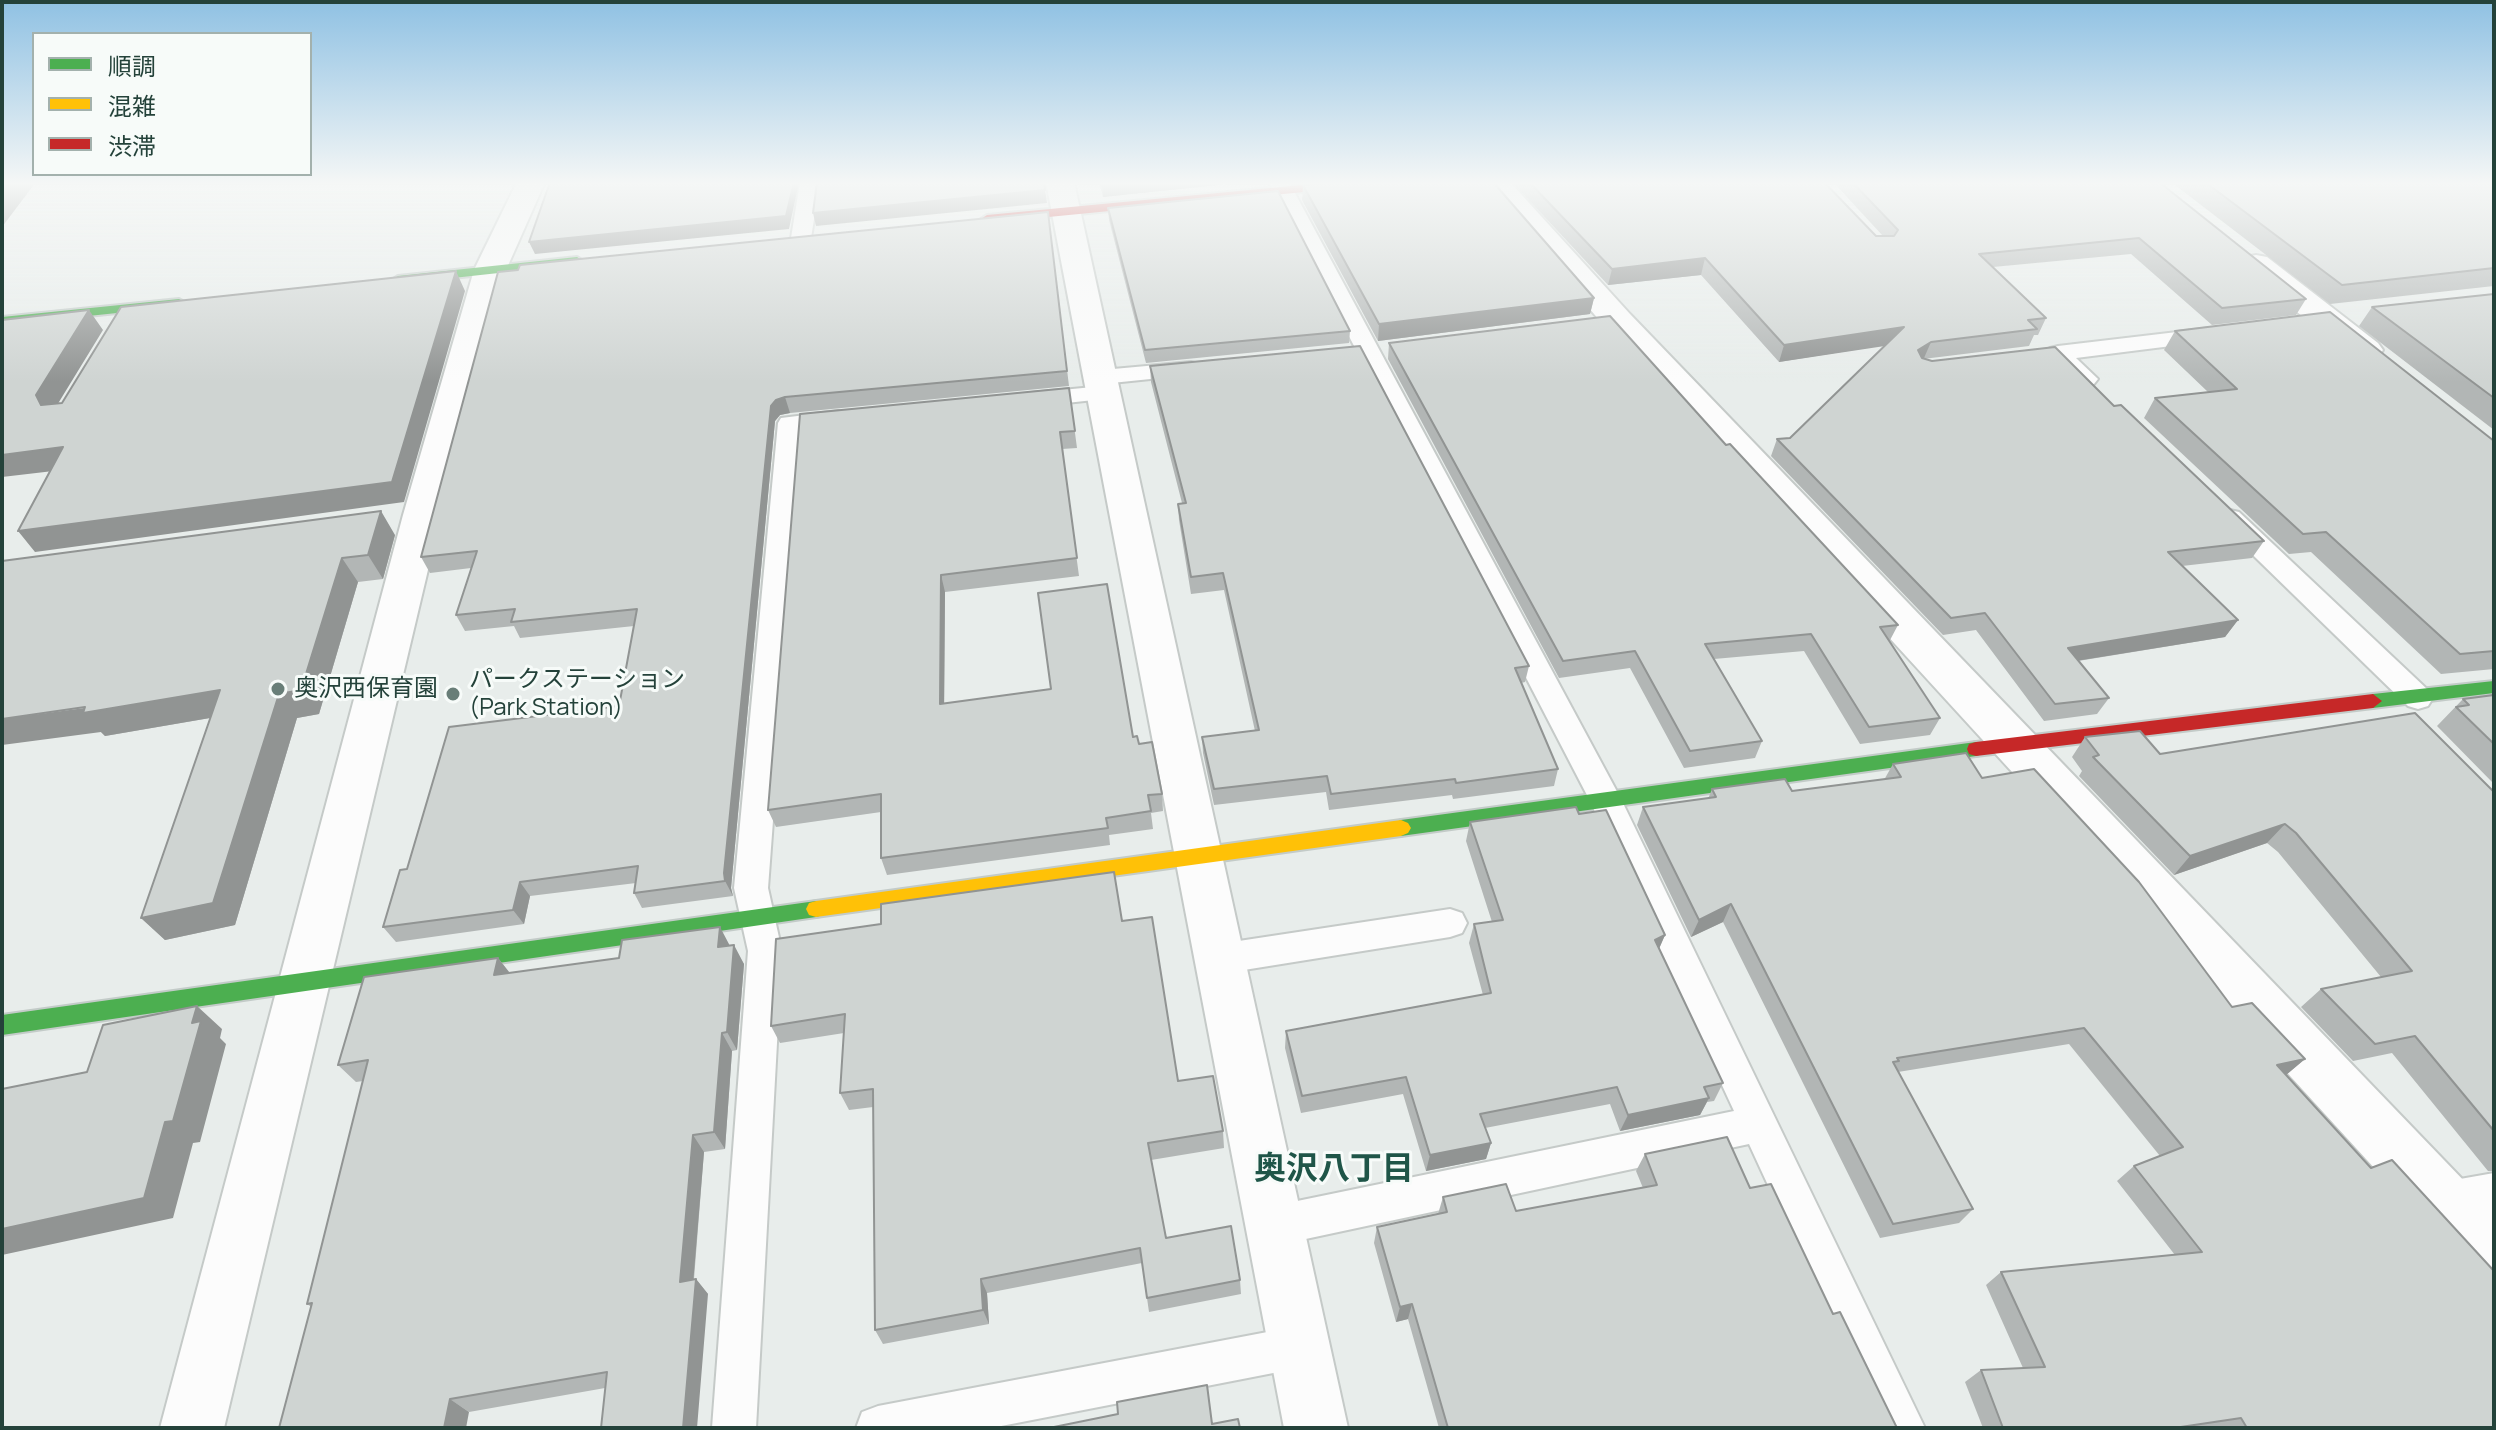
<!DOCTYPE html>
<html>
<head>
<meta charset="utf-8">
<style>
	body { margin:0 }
	#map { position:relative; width:2496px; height:1430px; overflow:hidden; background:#e8edeb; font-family:Manrope,"Noto Sans JP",sans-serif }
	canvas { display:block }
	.frame { position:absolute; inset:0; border:4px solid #24423a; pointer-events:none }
	.legend { position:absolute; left:32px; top:32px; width:280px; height:144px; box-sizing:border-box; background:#f7fbf9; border:2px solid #a3b1ad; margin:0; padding:10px 14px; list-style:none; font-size:24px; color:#24423a }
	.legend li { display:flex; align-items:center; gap:16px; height:40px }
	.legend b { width:40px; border:2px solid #a3b1ad }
</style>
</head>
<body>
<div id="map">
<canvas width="2496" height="1430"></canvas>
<div class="frame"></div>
<ul class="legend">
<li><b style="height:10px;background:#4caf50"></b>順調</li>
<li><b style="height:10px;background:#ffc107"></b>混雑</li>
<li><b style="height:10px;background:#c62828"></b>渋滞</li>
</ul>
</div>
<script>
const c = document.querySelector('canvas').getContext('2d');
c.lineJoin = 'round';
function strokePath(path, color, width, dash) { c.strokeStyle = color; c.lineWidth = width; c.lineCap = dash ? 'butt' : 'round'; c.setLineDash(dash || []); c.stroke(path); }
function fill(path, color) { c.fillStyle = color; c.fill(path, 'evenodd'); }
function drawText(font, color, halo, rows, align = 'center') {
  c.font = font + ' Manrope,"Noto Sans JP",sans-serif'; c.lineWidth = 6; c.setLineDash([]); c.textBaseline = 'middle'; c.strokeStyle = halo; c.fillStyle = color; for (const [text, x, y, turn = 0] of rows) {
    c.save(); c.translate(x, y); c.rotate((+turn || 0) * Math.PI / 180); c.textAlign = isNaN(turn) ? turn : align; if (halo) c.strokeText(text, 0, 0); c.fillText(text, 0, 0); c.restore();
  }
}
const lane = new Path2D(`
	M800,182H820L811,238L801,244L791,238Z
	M1269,182H1289L1621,799L1925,1428H1880L1749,1144L1273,1246L1259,1240L1253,1226L1259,1212L1273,1206L1734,1111L1589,799Z
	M2211,328L2219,330L2222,335L2219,340L2076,358L2098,379L2094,384C2075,389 2057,368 2047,353L2050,348L2058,346Z
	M1191,362L1199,364L1203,369L1199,374L1102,384L1094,382L1090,377L1094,372L1102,370Z
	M1104,386L1112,388L1116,393L1112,398L1030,407L1022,405L1018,400L1022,395L1030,393Z
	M838,411L847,413L850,418L847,423L802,429L768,888L782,951L756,1428H712L748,951L734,888L778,423L781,418Z
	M2230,510L2239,512L2428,690L2433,698L2428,706L2418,709L2408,706L2221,524L2217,518L2221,512Z
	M1450,909L1462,913L1467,923L1462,933L1450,937L1219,974L1207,970L1202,959L1207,948L1219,944Z
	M2494,1173V1211L2443,1220L2429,1215L2423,1201L2429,1187L2443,1182Z
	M1299,1326L1314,1332L1320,1347L1314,1362L1299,1368L991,1428H856L862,1412L878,1406Z`);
const street = new Path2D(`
	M517,182H545L506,270L441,515L224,1428H160L403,515L474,270Z
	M1046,182H1074L1348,1428H1284Z
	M1481,182H1510L1630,314L2494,1212V1285L2473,1276L1606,328Z
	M2256,255L2267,257L2378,343L2383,350L2378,357L2366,360L2354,357L2245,271L2241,264L2245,257Z`);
const fast = new Path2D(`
	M577,257L583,261L581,264L398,284L392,280L398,276Z
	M179,299L186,303L184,306L2,325V317Z
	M2494,681V693L2373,708L2364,701L2373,694Z
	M1976,742L1983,744L1985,749L1983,754L1976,756L1401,836L1394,833L1391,828L1394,823L1401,820Z
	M816,901L823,903L826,909L823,915L816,917L2,1035V1015Z`);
const slow = new Path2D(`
	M1401,820L1408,823L1411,828L1408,833L1401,836L816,917L809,915L806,909L809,903L816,901Z`);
const jam = new Path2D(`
	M1333,182H1371L1365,186L987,223L981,219L987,215Z
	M2373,694L2382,701L2373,708L1976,756L1969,754L1967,749L1969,744L1976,742Z`);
const wall = new Path2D(`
	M1099,182H1246L1103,197Z
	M1512,182H1824L1876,236H1883L1833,182H2159L2306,299L2296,315L2212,325L2131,254L1993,267L2046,318L2038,335H2034L2029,346L1923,359L2114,406L2264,541L2252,558L2182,566L2238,620L2225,637L2078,661L2109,698L2097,714L2044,721L1976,630L1943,635L1771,456L1777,439L1790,438L1885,345L1779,362L1701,275L1608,285Z
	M2171,182H2494V286L2330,304Z
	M1303,185L1594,298L1590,314L1378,341L1302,200Z
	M1108,208L1350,331L1349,343L1146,363L1109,220Z
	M1048,212L1069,386L790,413L780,415L775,421L731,888L733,896L642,908L634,893L636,883L530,896L524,924L396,942L383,927L407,869L619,706L634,626L520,638L514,626L465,631L456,615L471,568L430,573L421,557L518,270Z
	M2494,294V430L2359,326L2372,307Z
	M2175,331L2494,441V669L2441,674L2311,552L2289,554L2144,418L2155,398L2208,392L2164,350Z
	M1389,343L1726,445L1898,625L1889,642L1940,718L1930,735L1860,744L1804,651L1714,659L1762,741L1755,758L1684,768L1630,668L1559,678L1388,359Z
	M1150,366L1529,666L1525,682L1521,683L1558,769L1554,786L1453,799L1452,795L1329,810L1326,792L1214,805L1203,753L1202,737L1255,731L1224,590L1191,594L1179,520L1178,504L1182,503L1151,382Z
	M1069,388L1077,448L1062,449L1079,576L945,592L944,703L1133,737L1139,744L1162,794L1163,811L1151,813L1153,829L1109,835L1110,845L887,875L881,858V812L776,827L768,810Z
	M395,535L383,579L358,582L319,714L297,718L235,925L165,940L141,918L210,718L105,736L101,732L2,561Z
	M2494,691V784L2437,726L2463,699L2490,695Z
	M2085,737L2160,754L2494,792V1171H2488L2392,1053L2353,1061L2301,1007L2321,989L2381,977L2278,852L2267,843L2174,875L2079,776L2082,771L2072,757Z
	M1893,764L1982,778L2232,1007L2305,1059L2286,1075L2494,1428H1983L1965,1382L1981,1370L2023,1368L1986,1285L2001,1272L2175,1255L2117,1181L2134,1166L2160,1156L2069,1044L1898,1072L1973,1209L1959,1223L1880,1238L1723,922L1691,937L1637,825L1643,807L1708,799L1712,789L1792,791L1884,780Z
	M1579,814L1665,935L1659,949L1723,1083L1714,1101L1707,1102L1700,1115L1620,1131L1610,1104L1485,1128L1491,1143L1486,1159L1426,1171L1403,1094L1301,1113L1285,1048L1286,1031L1483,995L1469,943L1474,924L1492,922L1466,841L1470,822Z
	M1122,921L1178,1081L1223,1131L1224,1148L1151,1160L1166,1238L1240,1280L1241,1294L1149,1312L1142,1263L987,1293L989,1324L883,1344L875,1330L873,1107L849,1110L840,1093L844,1033L780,1043L771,1026Z
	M730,945L744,964L737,1050L732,1051L725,1149L704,1152L694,1279H696L708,1294L605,1388L469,1412L307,1304L363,1081L356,1082L338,1065L498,958L510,973Z
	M1645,1154L1750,1188L1833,1314L1897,1428H1439L1408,1319L1396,1322L1374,1243L1377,1227L1438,1214L1443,1197L1516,1211L1643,1188L1636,1171Z`);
const shadedWall = new Path2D(`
	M9,182H36L2,227V190Z
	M794,182H799L789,229L535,254L529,242Z
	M1102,182H1246L1103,197Z
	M1045,190L1047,203L816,226L813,213Z
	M1705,258L1701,275L1608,285L1612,269Z
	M456,271L465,291L404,502L35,552L18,531Z
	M1594,298L1590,314L1378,341L1379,324Z
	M89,310L103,330L51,415L41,405L36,395Z
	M1904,327L1898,344L1779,362L1784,345Z
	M1931,342L1924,358L1911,366L1918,350Z
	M785,397L790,413L780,415L775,421L731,888L733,896L725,881L724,873L771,406L776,400Z
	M63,447L79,468L2,477V455Z
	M381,511L395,535L383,579L368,555Z
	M342,558L358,582L319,714L297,718L235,925L165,940L141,918L279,694Z
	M941,575L945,592L944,721L940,704Z
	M2238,620L2225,637L2057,664L2068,648Z
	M220,690L239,713L105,736L101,732L2,745V719Z
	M2285,824L2267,843L2174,875L2190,856Z
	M520,882L530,896L524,924L513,910Z
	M1731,904L1723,922L1691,937L1699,920Z
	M720,927L730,946L718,947Z
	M1665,935L1657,953L1655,940Z
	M734,945L744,964L737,1050L727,1032Z
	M498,958L512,976L494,975Z
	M197,1006L222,1029L220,1038L226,1044L200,1142L193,1143L173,1218L2,1255V1229L192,1023Z
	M722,1033L732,1051L725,1149L714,1132Z
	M2305,1059L2286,1075L2277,1065Z
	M1709,1098L1700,1115L1620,1131L1628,1115Z
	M693,1135L704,1152L692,1296L680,1282Z
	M1491,1143L1486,1159L1426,1171L1430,1155Z
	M696,1279L708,1294L697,1428H683Z
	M981,1279L987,1293L989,1324L983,1310Z
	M1412,1304L1408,1319L1396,1322L1400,1307Z
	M450,1399L469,1412L466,1428H444Z`);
const building = new Path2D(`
	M2,182H9L2,190Z
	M550,182H794L786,216L529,242Z
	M817,182H1044L1045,190L813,213Z
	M1334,182H1493L1594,298L1379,324L1303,185Z
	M1529,182H1824L1876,236H1894L1898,230L1852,182H2159L2306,299L2222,308L2139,238L1979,254L2046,318L2028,320L2037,329L1931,342L1918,350L1922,358L1932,361L2055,347L2114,406L2121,405L2264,541L2168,552L2238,620L2068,648L2109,698L2055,704L1985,613L1951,618L1777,439L1790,438L1904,327L1784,345L1705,258L1612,269Z
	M2205,182H2494V268L2342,285Z
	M1278,191L1350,331L1145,350L1108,208Z
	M1048,212L1067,371L785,397L776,400L771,406L724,873L725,881L634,893L638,866L520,882L513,910L383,927L400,870L407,869L449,727L619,706L637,609L511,622L515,609L456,615L477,551L421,557L498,272L518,270L520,265Z
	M456,271L392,482L18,531L63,447L2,455V320L89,310L36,395L41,405L62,403L121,307Z
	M2494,294V398L2372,307Z
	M2330,312L2494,441V651L2460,654L2326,532L2303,534L2155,398L2237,389L2175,331Z
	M1610,316L1726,445L1730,444L1898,625L1880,627L1940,718L1869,727L1811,634L1705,644L1762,741L1690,751L1635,651L1563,661L1389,343Z
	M1360,346L1529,666L1515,668L1558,769L1456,783L1455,779L1331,794L1327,776L1214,789L1202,737L1259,730L1223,573L1191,577L1178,504L1186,503L1150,366Z
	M1069,388L1075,431L1060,432L1077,558L941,575L940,704L1051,689L1038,593L1107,584L1133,737L1137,736L1139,744L1152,742L1162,794L1148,795L1151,811L1106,818L1108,828L881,858V794L768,810L800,414Z
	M381,511L368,555L342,558L301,690L279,694L213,903L141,918L220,690L83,713L85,707L2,719V561Z
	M2494,695V744L2456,707L2469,705L2463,699Z
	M2415,713L2494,792V1131L2415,1036L2375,1044L2321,989L2412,971L2296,833L2285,824L2190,856L2093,757L2099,755L2085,737L2140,731L2160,754Z
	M1966,753L1982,778L2034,769L2139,882L2232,1007L2252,1003L2305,1059L2277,1065L2371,1168L2392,1160L2494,1271V1428H2247L2241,1418L2174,1428H2003L1981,1370L2045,1367L2001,1272L2202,1252L2134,1166L2183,1147L2084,1028L1897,1058L1899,1061L1893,1062L1973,1209L1893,1224L1731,904L1699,920L1643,807L1716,797L1712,789L1785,779L1792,791L1901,777L1893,764Z
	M1576,807L1579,814L1606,810L1665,935L1655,940L1723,1083L1704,1087L1709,1098L1628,1115L1617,1087L1480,1114L1491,1143L1430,1155L1406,1077L1302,1096L1286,1031L1491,993L1474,924L1503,920L1470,822Z
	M1114,872L1122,921L1152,917L1178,1081L1213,1076L1223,1131L1148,1143L1166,1238L1231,1226L1240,1280L1147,1298L1140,1248L981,1279L983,1310L875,1330L873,1089L840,1093L845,1014L771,1026L776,939L881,924V904Z
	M720,927L718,947L734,945L727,1032L722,1033L714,1132L693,1135L680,1282L696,1279L683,1428H601L607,1372L450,1399L444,1428H279L312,1303L307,1304L368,1060L338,1065L364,977L498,958L494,975L619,958L622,940Z
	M197,1006L192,1023L201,1021L173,1121L165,1122L144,1198L2,1229V1089L87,1072L103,1025Z
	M1727,1137L1750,1188L1771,1184L1833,1314L1840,1312L1897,1428H1448L1412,1304L1400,1307L1377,1227L1447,1212L1443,1197L1506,1184L1516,1211L1657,1185L1645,1154Z
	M1207,1385L1212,1424L1238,1419L1240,1428H1049L1118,1414L1117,1402Z`);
const markers = [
	[278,689,8,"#697e78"],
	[453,694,8,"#697e78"]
];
const poiNames = [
	["パークステーション",469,680],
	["(Park Station)",469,708],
	["奥沢西保育園",294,689]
];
const nearNeighbourhoodnames = [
	["奥沢八丁目",1334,1170]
];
strokePath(lane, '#c5cac8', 4);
strokePath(street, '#c5cac8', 4);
strokePath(fast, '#c3cbc8', 4);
strokePath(slow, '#c3cbc8', 4);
strokePath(jam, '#c3cbc8', 4);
fill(lane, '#fcfcfc');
fill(street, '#fcfcfc');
fill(fast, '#4caf50');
fill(slow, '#ffc107');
fill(jam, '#c62828');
fill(wall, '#b2b6b5');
fill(shadedWall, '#919493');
fill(building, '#cfd4d2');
strokePath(building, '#919493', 2);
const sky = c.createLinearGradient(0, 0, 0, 382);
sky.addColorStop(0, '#8fc1e3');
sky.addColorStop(0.48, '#f5f7f6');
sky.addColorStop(1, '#f5f7f600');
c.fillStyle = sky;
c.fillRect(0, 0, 2496, 382);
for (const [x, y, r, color] of markers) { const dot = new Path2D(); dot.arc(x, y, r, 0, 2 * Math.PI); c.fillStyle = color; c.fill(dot); strokePath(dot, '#f7fbf9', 3); }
drawText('24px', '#24423a', '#f7fbf9', poiNames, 'left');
drawText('bold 32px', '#1f5548', '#f7fbf9', nearNeighbourhoodnames);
</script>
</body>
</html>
